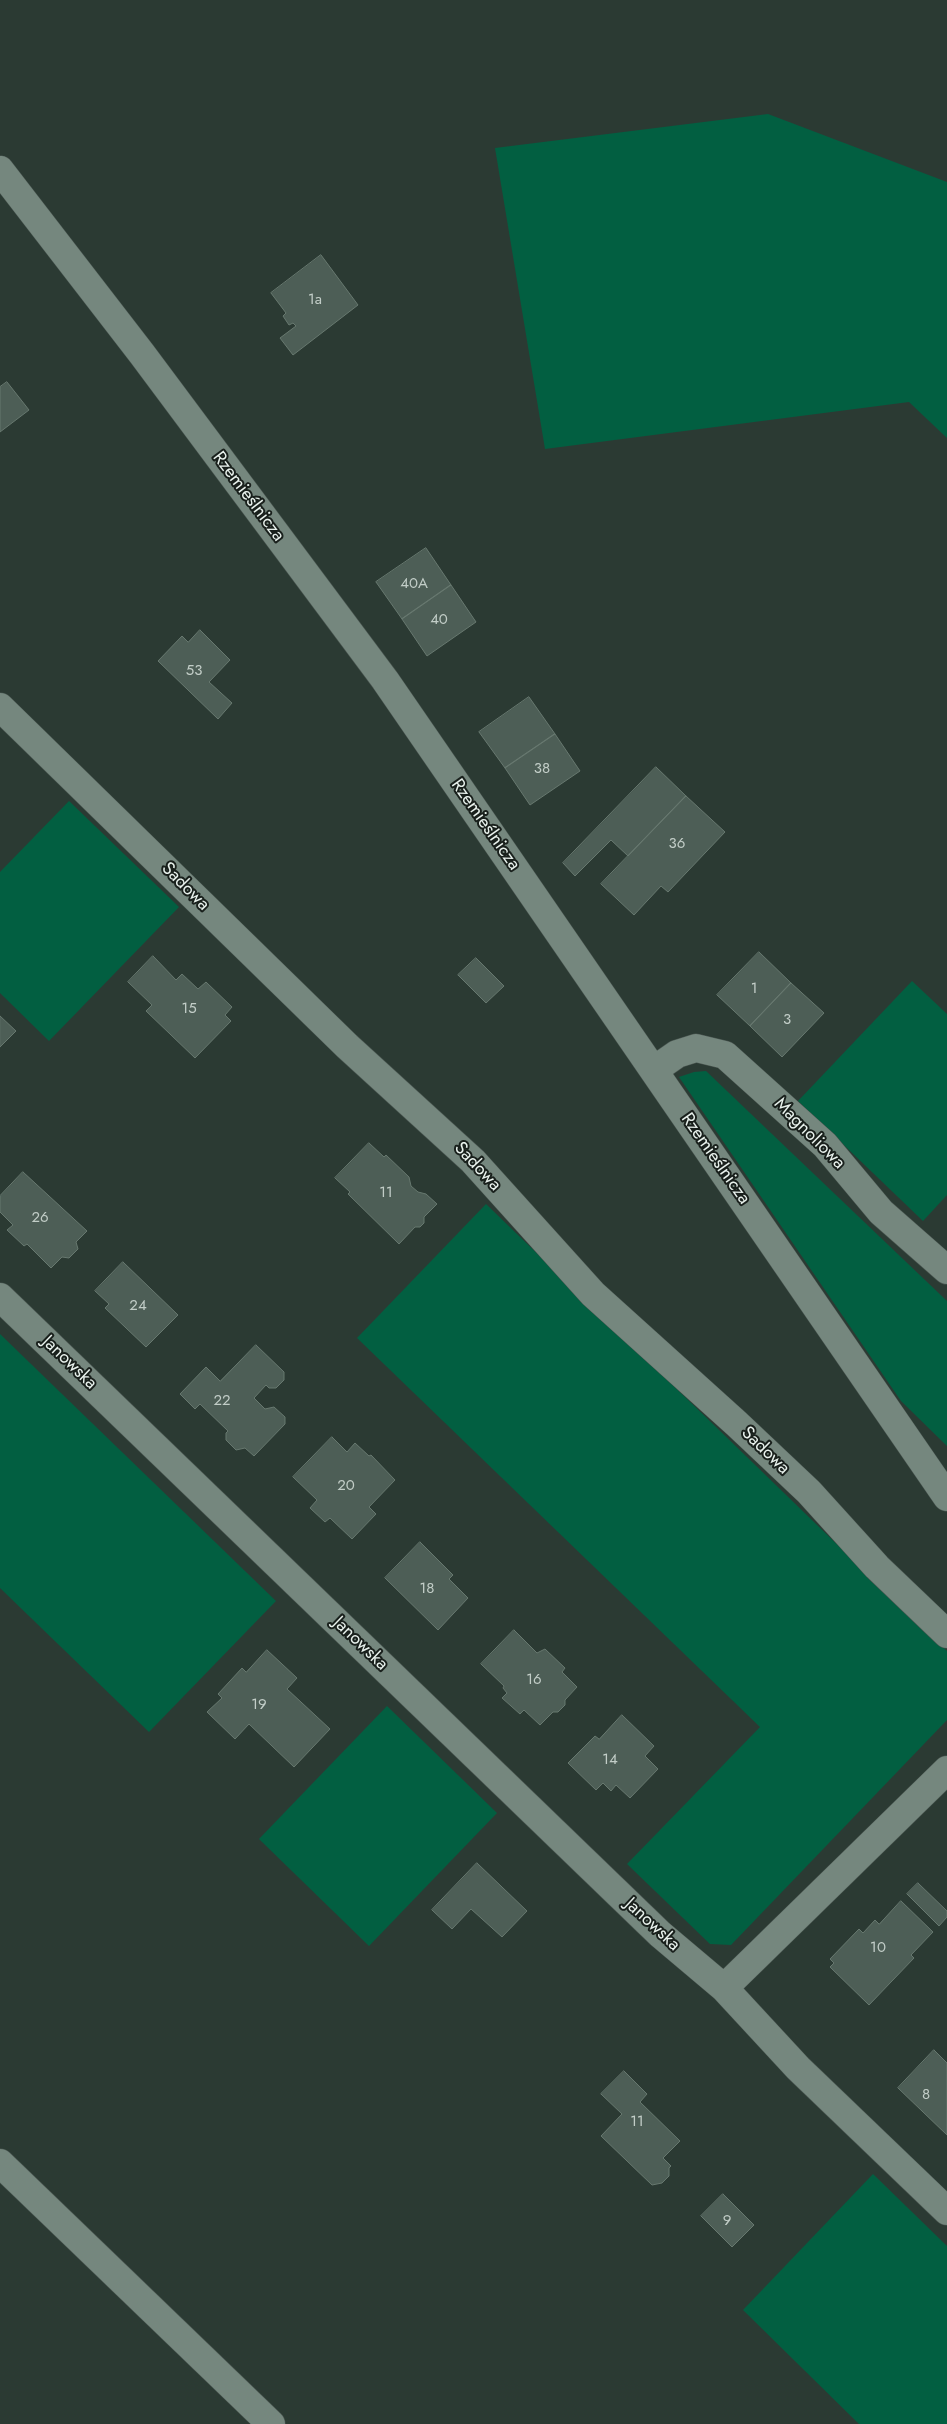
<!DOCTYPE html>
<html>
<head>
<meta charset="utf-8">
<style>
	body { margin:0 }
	canvas { display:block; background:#2b3a33 }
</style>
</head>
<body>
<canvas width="947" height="2424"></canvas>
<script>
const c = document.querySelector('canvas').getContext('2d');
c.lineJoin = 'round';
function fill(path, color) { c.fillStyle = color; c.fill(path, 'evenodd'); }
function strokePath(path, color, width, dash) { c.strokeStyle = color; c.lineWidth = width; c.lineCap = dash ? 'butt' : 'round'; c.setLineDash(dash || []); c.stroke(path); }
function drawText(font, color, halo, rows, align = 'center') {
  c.font = font + ' Jost,sans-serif'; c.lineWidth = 4; c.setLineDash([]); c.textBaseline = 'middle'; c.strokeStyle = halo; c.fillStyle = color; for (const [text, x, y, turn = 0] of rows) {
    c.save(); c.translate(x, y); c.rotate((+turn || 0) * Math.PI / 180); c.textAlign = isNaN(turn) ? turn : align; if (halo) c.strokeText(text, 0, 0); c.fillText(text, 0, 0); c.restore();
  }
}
const green = new Path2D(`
	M768,114L947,182V438L909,402L545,449L495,148Z
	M69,801L179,907L49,1041L0,993V872Z
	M912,981L947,1014V1195L923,1221L798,1101Z
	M706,1071L947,1301V1446L901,1401L679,1077L694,1072Z
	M486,1204L947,1651V1720L731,1945L710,1944L627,1864L760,1727L357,1338Z
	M0,1334L276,1601L149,1732L0,1588Z
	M387,1706L497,1813L369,1946L259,1839Z
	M873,2174L947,2246V2424H859L743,2310Z`);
const building = new Path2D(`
	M321,255L358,305L293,355L280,338L296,326L293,323L289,325L283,316L286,313L271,293Z
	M7,382L29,410L0,432V387Z
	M426,548L451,585L402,619L376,582Z
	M451,585L476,622L427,656L402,619Z
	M200,630L230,660L209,682L232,703L218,719L158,661L182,636L188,642Z
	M529,697L555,734L505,768L479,732Z
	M555,734L580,771L530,805L505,768Z
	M656,767L686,796L628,856L611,840L575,876L563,863Z
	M686,796L725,832L668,892L661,886L634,915L601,884Z
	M759,952L791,983L750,1026L717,995Z
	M153,956L176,980L182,974L198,989L206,982L232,1007L225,1015L231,1021L195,1058L146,1011L152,1005L128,982Z
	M476,958L504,986L486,1003L458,975Z
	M791,983L824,1013L782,1057L750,1026Z
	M0,1016L16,1031L0,1047Z
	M369,1143L384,1157L386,1155L409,1177L411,1186L418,1192L426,1194L437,1204L424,1217V1223L420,1227H415L399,1244L348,1194L350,1192L335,1178Z
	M23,1172L87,1231L76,1242L78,1249L69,1258L62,1257L51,1268L27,1244L24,1246L7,1230L13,1225L0,1212V1196Z
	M123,1262L178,1315L146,1347L105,1308L109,1304L95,1291Z
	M256,1345L284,1372V1380L276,1388H269L266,1385L254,1398L265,1409L274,1407L285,1417V1424L254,1456L245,1448L236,1450L226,1440V1433L228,1431L200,1404L195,1409L180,1394L206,1367L220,1381Z
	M332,1437L347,1452L355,1443L369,1456L371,1455L395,1480L369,1507L376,1514L352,1539L330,1518L325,1522L310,1508L317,1500L293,1477Z
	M420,1542L453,1575L449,1579L468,1598L438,1630L385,1578Z
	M514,1630L537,1653L545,1649L565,1668L562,1672L577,1687L565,1700V1705L558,1712H553L540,1725L524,1710L520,1714L502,1698L507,1693L503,1688L504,1686L481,1664Z
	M267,1650L297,1678L287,1689L330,1729L294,1767L249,1724L235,1739L207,1712L222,1698L218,1694L242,1668L246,1672Z
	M622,1715L654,1746L645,1756L658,1769L630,1798L616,1785L611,1791L603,1783L596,1790L568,1763L595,1736L599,1739Z
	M477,1863L527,1911L502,1937L471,1909L452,1929L432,1910Z
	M918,1883L947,1911V1917L939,1926L907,1894Z
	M901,1901L933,1932L911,1955L914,1958L869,2005L830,1967L834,1963L830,1959L859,1929L863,1933L875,1920L879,1924Z
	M934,2050L947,2063V2135L898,2088Z
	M624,2071L647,2094L640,2102L680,2141L663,2158L671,2166L669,2168V2176L662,2183L652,2185L601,2136L622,2114L601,2094Z
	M723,2194L754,2225L732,2247L701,2216Z`);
const minor = new Path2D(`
	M0,170L142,354L385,680L947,1497
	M0,707L347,1046L473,1161L593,1294L737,1424L809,1492L877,1567L947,1634
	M654,1070L677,1054L696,1048L725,1055L825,1145L881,1212L947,1270
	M0,1297L660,1934L724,1988L798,2068L947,2211
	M724,1988L947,1770
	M0,2163L271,2424`);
const numberNames = [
	["1a",315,300],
	["40A",414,584],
	["40",439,620],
	["53",194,671],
	["38",542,769],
	["36",677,844],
	["1",754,989],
	["15",189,1009],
	["3",787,1020],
	["11",386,1193],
	["26",40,1218],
	["24",138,1306],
	["22",222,1401],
	["20",346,1486],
	["18",427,1589],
	["16",534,1680],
	["19",259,1705],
	["14",610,1760],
	["10",878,1948],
	["8",926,2095],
	["11",637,2122],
	["9",727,2221]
];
const streetNames = [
	["Rzemieślnicza",248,497,53],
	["Rzemieślnicza",485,825,55],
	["Sadowa",185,887,45],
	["Magnoliowa",809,1134,45],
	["Rzemieślnicza",715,1159,55],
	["Sadowa",477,1167,47],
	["Janowska",69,1363,44],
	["Sadowa",765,1451,44],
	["Janowska",360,1644,44],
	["Janowska",652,1925,43]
];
fill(green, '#025f41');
fill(building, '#4d5e56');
strokePath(building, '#67786f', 1);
strokePath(minor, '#4b5752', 29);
strokePath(minor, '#75877e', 28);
drawText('15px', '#c2cdc7', null, numberNames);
drawText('18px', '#e9f2ed', '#19201c', streetNames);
</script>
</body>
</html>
